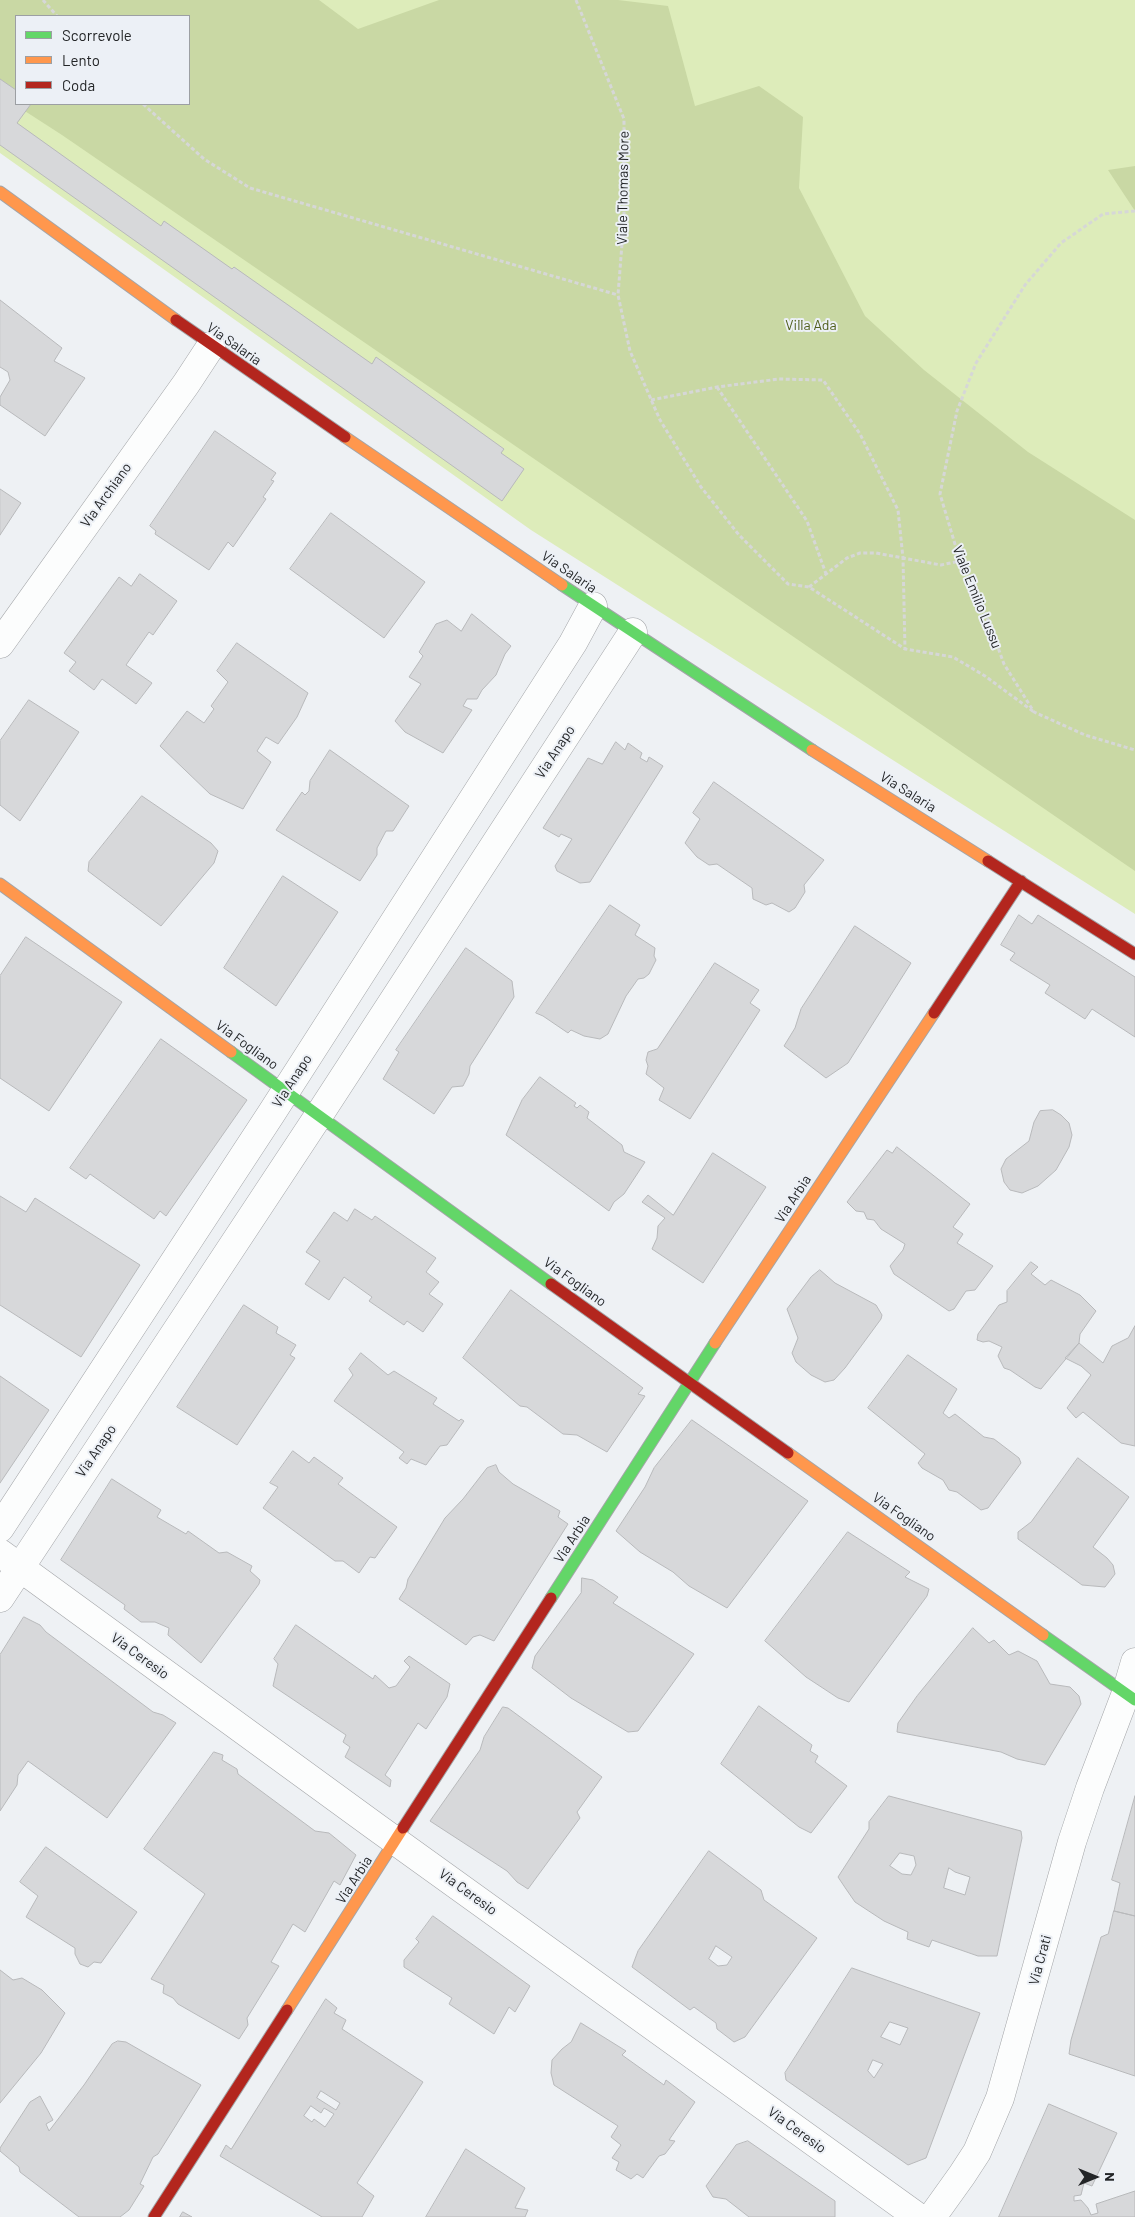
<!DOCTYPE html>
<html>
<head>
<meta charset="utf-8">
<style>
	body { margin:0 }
	#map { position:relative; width:1135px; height:2217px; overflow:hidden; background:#eef1f4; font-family:Barlow,sans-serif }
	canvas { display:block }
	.legend { position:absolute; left:15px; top:15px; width:175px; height:90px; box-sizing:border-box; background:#ecf0f6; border:1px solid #9c9fa3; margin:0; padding:6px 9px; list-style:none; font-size:15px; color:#232527 }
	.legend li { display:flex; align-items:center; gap:10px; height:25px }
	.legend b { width:25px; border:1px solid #9c9fa3 }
	.north { position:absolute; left:1070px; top:2152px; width:50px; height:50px; -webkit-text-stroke:4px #ecf0f6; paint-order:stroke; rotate:90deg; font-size:14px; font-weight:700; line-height:20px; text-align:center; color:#232527 }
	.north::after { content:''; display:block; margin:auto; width:18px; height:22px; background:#232527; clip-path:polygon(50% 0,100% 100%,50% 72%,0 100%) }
</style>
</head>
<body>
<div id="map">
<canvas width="1135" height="2217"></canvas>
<ul class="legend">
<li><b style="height:6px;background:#63d668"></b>Scorrevole</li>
<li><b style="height:6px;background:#ff974d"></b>Lento</li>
<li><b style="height:6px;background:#b3261e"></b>Coda</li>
</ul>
<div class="north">N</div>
</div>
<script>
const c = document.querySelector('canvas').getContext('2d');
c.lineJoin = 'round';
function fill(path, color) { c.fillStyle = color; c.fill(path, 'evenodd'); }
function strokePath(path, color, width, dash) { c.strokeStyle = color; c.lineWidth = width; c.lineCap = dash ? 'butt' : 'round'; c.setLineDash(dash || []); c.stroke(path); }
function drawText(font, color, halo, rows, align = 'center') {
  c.font = font + ' Barlow,sans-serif'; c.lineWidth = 4; c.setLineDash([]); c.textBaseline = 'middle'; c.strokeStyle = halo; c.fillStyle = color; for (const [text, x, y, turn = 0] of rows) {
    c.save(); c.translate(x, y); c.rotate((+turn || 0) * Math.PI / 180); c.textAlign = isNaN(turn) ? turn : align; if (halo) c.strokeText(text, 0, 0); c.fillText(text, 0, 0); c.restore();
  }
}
const green = new Path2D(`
	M0,0H1135V914L531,530L0,153ZM16,16H189V104H16Z`);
const forest = new Path2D(`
	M0,0H319L358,29L439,0H618L668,6L695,106L759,86L803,117L799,188L865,316L924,370L1028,452L1135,520V871L62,135L0,95ZM16,16H189V104H16Z
	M1135,166V211L1108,170Z`);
const building = new Path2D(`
	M0,79L16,90V104H31L17,123L161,226L164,221L232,269L234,267L372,364L376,357L504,449L501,453L524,469L502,501L0,145Z
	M0,300L62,348L54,361L85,378L45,436L0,405V397L10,380L8,372L0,367Z
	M215,431L276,473L271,480L274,481L263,497L266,499L233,547L228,542L209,570L155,534L156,531L150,526Z
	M0,489L21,503L0,535Z
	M331,513L425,582L384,638L290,569Z
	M140,574L177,601L153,635L149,632L126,665L152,683L136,704L102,679L94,690L69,671L76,662L64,653L119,577L131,586Z
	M472,614L511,646L505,654L496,675L482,690L477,699H467L463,706L472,710L443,753L405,732L395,721L421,684L409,677L423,656L419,652L436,624L447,620L461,631Z
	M237,643L308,693L297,717L278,744L266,737L257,751L271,762L243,809L210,794L160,746L187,711L204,723L214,709L211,706L228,682L217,671Z
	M29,700L79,732L20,821L0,805V741Z
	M616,742L625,750L628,743L642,753L640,758L647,762L649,757L663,766L590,882L580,883L557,871L555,866L572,839L561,834L559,837L543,828L588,758L602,764Z
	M330,750L409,806L393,831H386L377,848V855L360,881L276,830L302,792L305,795L309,791L310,781Z
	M714,782L824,860L804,885L805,892L795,908L789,912L772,903L766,905L753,899L752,888L717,864L709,865L697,857L685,843L700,819L693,813Z
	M142,796L211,843L218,851L214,863L161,926L88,871L89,862Z
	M283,876L338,912L276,1006L224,968Z
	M610,905L640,925L635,935L655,948L654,956L656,960L649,974L644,978L638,979L626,996L608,1034L600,1039L584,1036L571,1030L568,1033L543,1016L536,1013Z
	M1019,915L1032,924L1038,915L1135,977V1037L1092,1009L1085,1019L1045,993L1050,985L1010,960L1015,953L1001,945Z
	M855,926L911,963L848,1063L826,1078L784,1046L795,1028L801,1009Z
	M26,937L122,1002L49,1111L0,1078V976Z
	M466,948L512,981L514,997L470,1066L469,1074L463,1086L452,1087L434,1114L383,1079L399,1052L396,1050Z
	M715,963L759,990L750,1003L760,1010L690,1119L659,1100L664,1088L646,1074L648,1066L646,1060L648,1052L657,1049Z
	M161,1039L247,1100L166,1216L160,1211L154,1219L90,1174L86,1179L70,1168Z
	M540,1077L576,1103L574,1106L577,1108L580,1105L589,1112L587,1118L622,1145L624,1152L645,1162L624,1194L614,1202L609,1211L506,1135L522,1100Z
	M1053,1110L1061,1115L1069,1123L1072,1135L1069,1147L1056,1170L1038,1186L1022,1193L1010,1190L1004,1182L1001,1169L1006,1159L1029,1141L1034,1122L1040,1111Z
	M897,1147L970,1204L953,1227L963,1234L957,1243L993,1266L975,1290L966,1291L954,1309L949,1311L894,1274L890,1266L903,1250L905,1244L881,1229L874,1220L867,1219L864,1212L856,1211L847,1202L887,1150L892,1153Z
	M713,1153L766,1187L703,1283L652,1249L657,1238L658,1226L665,1218L642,1202L648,1195L673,1215Z
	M0,1196L26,1212L35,1198L140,1265L81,1357L0,1305Z
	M355,1209L372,1220L375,1216L436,1258L426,1272L439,1282L429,1294L443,1304L423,1332L407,1321L404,1325L369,1301L372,1297L344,1277L329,1300L305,1284L320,1261L306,1252L334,1212L347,1221Z
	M1031,1262L1038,1267L1031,1274L1045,1285L1051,1280L1080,1295L1096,1311L1080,1334L1079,1343L1041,1389L1035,1387L1010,1370L1004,1368L998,1356L1002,1347L989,1341L983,1342L977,1340L978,1334L999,1305L1007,1302V1291Z
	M820,1270L835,1283L876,1305L882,1315L881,1319L845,1368L834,1380L825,1382L811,1375L796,1362L792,1353L798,1338L787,1309L811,1277Z
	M511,1290L643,1388L638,1394L645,1396L607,1452L577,1435L563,1434L527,1407L520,1406L463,1358Z
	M244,1305L278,1327L276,1333L296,1345L290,1355L295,1358L237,1445L177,1407Z
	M1135,1326V1446L1121,1443L1083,1412L1076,1418L1067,1408L1091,1375L1081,1366L1065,1358L1079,1343L1103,1363L1112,1346L1128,1338Z
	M361,1353L388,1375L394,1371L437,1398L433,1404L459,1421L461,1419L464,1421L447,1445L440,1446L426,1465L411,1459L407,1464L399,1458L404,1452L334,1401L353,1375L349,1369Z
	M908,1355L957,1389L943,1413L949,1418L955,1414L984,1437L994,1439L1019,1458L1021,1463L988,1508L981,1510L957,1492L949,1490L943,1480L922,1468L918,1463L925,1454L868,1408Z
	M0,1376L49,1410L0,1483Z
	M692,1420L808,1501L727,1608L689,1586L673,1572L640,1552L616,1531L645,1487L654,1468Z
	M293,1451L309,1463L314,1457L343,1478L338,1484L397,1527L375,1558L370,1557L359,1573L343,1561H335L263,1508L278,1487L270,1483Z
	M1078,1458L1129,1497L1093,1547L1107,1558L1113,1565L1115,1574L1105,1587L1082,1585L1018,1539V1532L1031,1522Z
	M496,1465L499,1472L513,1484L560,1511L558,1517L568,1524L494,1641L480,1635L473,1637L466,1645L399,1599L406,1588L408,1579L445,1518L463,1499L487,1468Z
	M112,1479L161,1510L157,1517L186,1534L188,1531L219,1553L227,1552L252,1566L250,1571L260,1580L259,1584L201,1663L168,1635L169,1628L155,1622H141L124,1609L125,1605L61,1560Z
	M848,1532L910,1572L905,1577L929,1589L927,1596L849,1702L838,1698L806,1677L765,1641Z
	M582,1578L593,1580L618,1597L613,1603L694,1654L638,1731L628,1732L571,1698L532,1668L535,1656L581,1593Z
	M24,1617L40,1625L46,1632L153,1712L163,1715L176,1723L107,1818L28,1761L18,1775L17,1785L0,1811V1655Z
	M296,1625L373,1679L375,1675L389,1688L396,1686L410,1667L404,1661L409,1656L450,1684L447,1697L426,1729L418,1723L385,1775L391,1780L390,1787L345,1757L350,1747L343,1742L346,1735L273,1686L278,1664L274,1659Z
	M973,1628L989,1643L994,1640L1009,1655L1018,1651L1037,1661L1050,1684L1070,1687L1079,1696L1081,1704L1045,1765L1017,1759L1001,1752L897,1732L898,1723L917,1696Z
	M759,1706L812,1745L810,1751L818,1756L815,1762L847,1786L811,1833L799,1827L721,1764Z
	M503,1707L508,1708L602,1777L577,1812L580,1818L528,1889L517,1882L507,1871L430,1821L480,1750L484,1737Z
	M214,1752L223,1755L222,1760L237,1769L238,1774L315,1831L329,1833L356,1855L340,1885L334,1881L305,1932L293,1924L271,1962L279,1966L247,2018L248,2025L239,2039L178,2004L173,1998L163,1993L164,1985L151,1979L205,1894L144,1849Z
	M889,1796L1021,1831L1022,1838L997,1956H978L932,1940L929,1947L907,1939L908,1932L884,1921L855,1902L846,1889L838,1877L869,1829V1822ZM900,1853L914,1856L916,1865L911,1875L902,1874L890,1866ZM949,1868L955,1872L970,1877L965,1895L944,1888Z
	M1135,1796V1916L1114,1911L1120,1883L1112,1880Z
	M46,1847L137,1912L101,1963L94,1962L88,1967L80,1964L75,1954V1948L26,1917L38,1896L20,1882Z
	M709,1851L761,1890L764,1900L817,1938L745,2037L734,2042L717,2029L716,2023L694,2007L690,2010L632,1967L638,1951ZM716,1946L732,1957L727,1965L718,1966L709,1959Z
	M1114,1911L1135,1916V2076L1069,2054L1071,2040L1101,1937L1108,1934Z
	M433,1916L530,1986L515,2012L509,2007L494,2034L449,2004L452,1998L404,1967V1960L419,1942L416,1939Z
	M852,1968L980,2013L926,2158L908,2165L786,2080L785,2073ZM890,2022L908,2028L900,2045L881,2037ZM873,2060L883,2064L874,2078L868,2071Z
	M0,1970L13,1980L22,1978L42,1990L65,2013L41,2053L0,2103Z
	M326,1999L337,2008L334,2013L346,2020L342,2029L423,2082L357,2183L374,2196L362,2217H322L220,2156L226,2145L231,2149ZM321,2091L340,2103L336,2110L317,2098ZM311,2106L321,2113L324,2108L334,2114L325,2127L314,2119L312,2122L304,2116Z
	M581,2023L626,2051L622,2055L664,2085L666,2080L695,2102L669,2140L675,2141L665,2154L659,2156L643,2178L637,2174L631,2179L616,2170L619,2162L612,2158L621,2145L611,2137L618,2126L554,2085L551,2073L552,2060L562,2049L571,2042Z
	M118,2041L126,2042L201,2085L158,2154L153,2157L140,2184L144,2186L129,2210L120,2217H79L20,2172L19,2167L0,2151V2148L30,2102L40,2096L53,2120L46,2124L49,2131L84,2085L112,2044Z
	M1049,2104L1117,2133L1092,2186L1084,2183L1081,2195L1074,2196V2201L1081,2200L1088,2208L1091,2215L1098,2213L1096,2204L1135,2191V2217H999Z
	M748,2141L835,2201V2217H749L726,2199L713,2197L706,2186L736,2145Z
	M466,2149L525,2188L515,2208L528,2210L525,2217H426Z
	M183,2212L192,2217H180Z`);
const path = new Path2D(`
	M43,0L57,16
	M576,0L624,119V218L618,295L630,351L660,420L701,487L739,535L788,584L809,587L905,649L953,657L985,676L1034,712
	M143,104L204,159L250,188L618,295
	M1135,211L1103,214L1061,243L1025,285L976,363L957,411L940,494L960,561L979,596L1004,664L1034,712L1085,735L1135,750
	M717,387L807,521L826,574
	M651,400L717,387L779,379L823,380L860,434L898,510L903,558L905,649
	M809,587L847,558L860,553H876L941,565L960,561`);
const street = new Path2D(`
	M0,644L186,384L211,346
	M0,1528L271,1114L573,643L593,606
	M0,1553L376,1827L918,2217
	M0,1598L319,1115L633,632
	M932,2217L962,2175L977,2152L1000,2098L1072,1842L1090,1788L1126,1693L1135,1662`);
const fast = new Path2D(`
	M562,585L812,750
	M231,1052L551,1284
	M551,1598L715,1343
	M1043,1635L1135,1700`);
const slow = new Path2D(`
	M0,192L176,320
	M345,437L562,585
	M812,750L988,861
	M0,884L231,1052
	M715,1343L934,1013
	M788,1453L1043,1635
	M287,2010L403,1828`);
const jam = new Path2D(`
	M176,320L345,437
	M988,861L1135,954
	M934,1013L1021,881
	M551,1284L788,1453
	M403,1828L551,1598
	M154,2217L287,2010`);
const streetNames = [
	["Viale Thomas More",623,188,-89],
	["Via Salaria",234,344,35],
	["Via Archiano",106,495,-54],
	["Via Salaria",569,572,34],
	["Viale Emilio Lussu",977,597,68],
	["Via Anapo",555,752,-57],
	["Via Salaria",908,792,32],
	["Via Fogliano",247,1045,36],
	["Via Anapo",292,1081,-57],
	["Via Arbia",793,1199,-57],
	["Via Fogliano",575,1282,36],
	["Via Anapo",96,1451,-56],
	["Via Fogliano",904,1517,35],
	["Via Arbia",572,1539,-57],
	["Via Ceresio",140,1656,36],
	["Via Arbia",354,1880,-57],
	["Via Ceresio",468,1892,36],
	["Via Crati",1040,1960,-75],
	["Via Ceresio",797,2130,36]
];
const parkNames = [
	["Villa Ada",811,325]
];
fill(green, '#ddecba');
fill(forest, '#c9d8a4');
fill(building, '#d7d8da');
strokePath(building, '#b8b9bb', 1);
strokePath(street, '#a3a5a8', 29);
strokePath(fast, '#a3a5a8', 13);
strokePath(slow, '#a3a5a8', 13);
strokePath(jam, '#a3a5a8', 13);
strokePath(path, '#d6d7d7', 3, [4, 2.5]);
strokePath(street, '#fcfdfd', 28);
strokePath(fast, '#63d668', 11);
strokePath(slow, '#ff974d', 11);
strokePath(jam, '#b3261e', 11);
drawText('14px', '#232527', '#ecf0f6', streetNames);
drawText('14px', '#4f5e1a', '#ecf0f6', parkNames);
</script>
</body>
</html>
